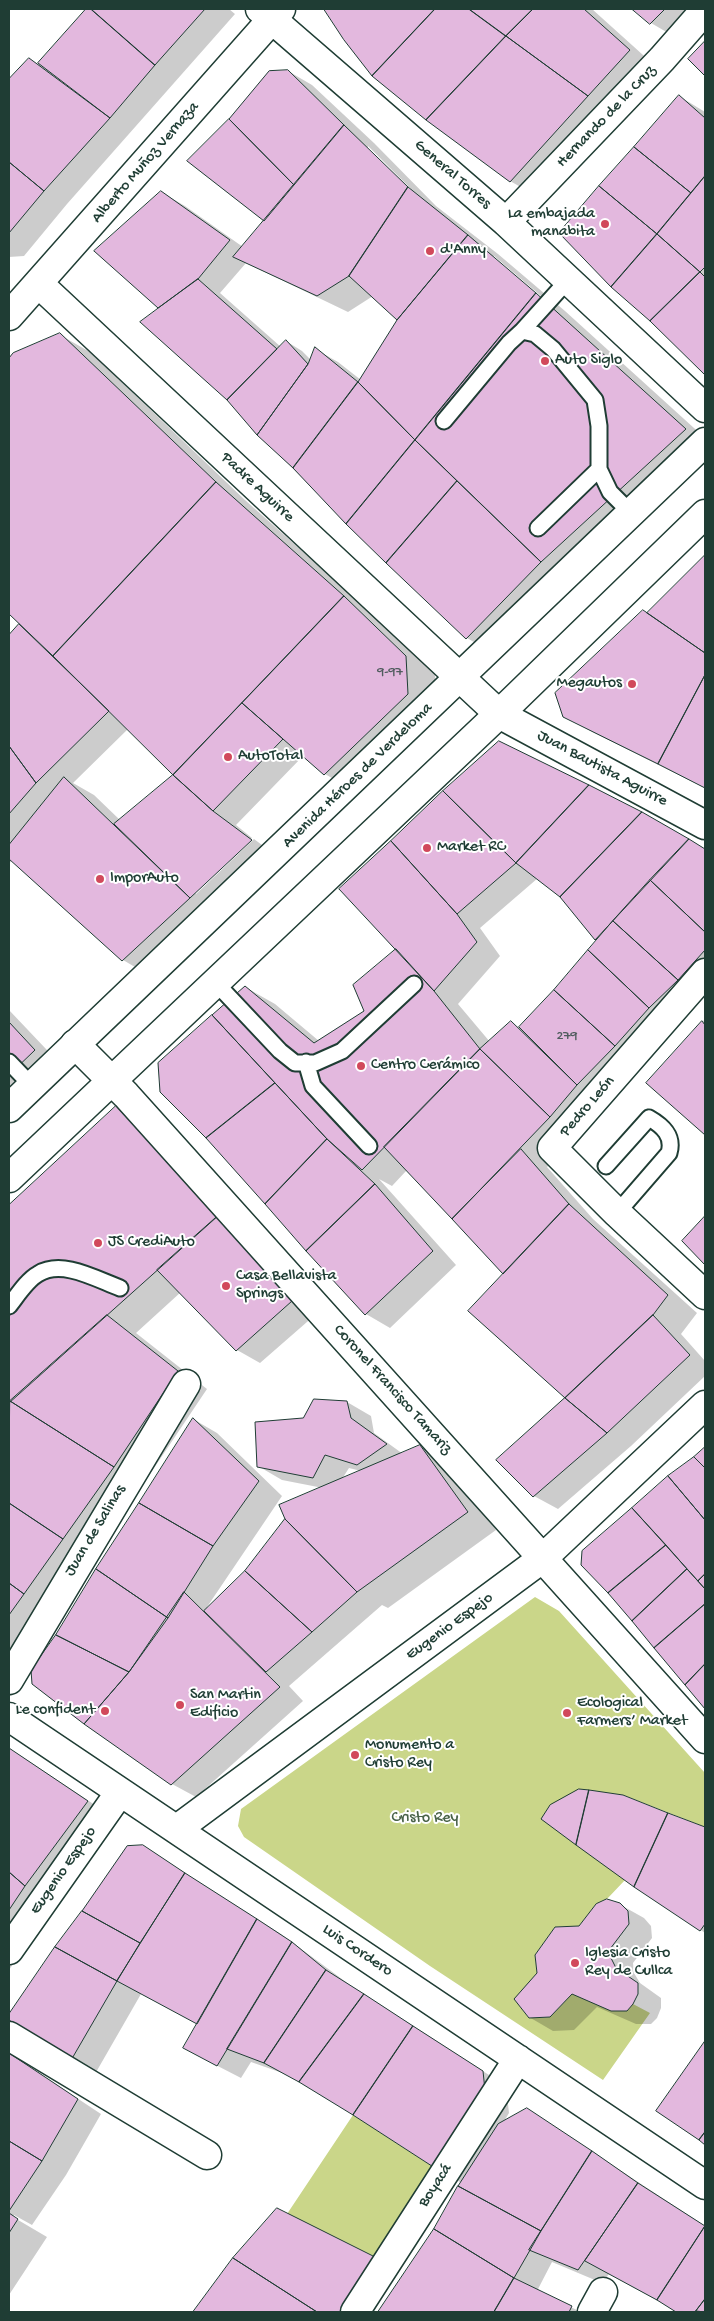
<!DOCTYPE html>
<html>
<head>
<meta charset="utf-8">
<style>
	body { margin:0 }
	#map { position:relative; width:714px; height:2321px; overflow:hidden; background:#fff; font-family:"Gochi Hand",sans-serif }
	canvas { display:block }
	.frame { position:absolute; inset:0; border:10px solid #1f3d34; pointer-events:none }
</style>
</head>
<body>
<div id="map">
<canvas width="714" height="2321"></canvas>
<div class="frame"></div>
</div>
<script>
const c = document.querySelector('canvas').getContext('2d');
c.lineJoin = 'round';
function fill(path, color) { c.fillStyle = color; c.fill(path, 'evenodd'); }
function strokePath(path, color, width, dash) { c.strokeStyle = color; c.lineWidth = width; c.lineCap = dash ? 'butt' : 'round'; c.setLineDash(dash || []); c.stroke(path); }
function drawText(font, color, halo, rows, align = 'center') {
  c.font = font + ' "Gochi Hand",sans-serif'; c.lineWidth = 4; c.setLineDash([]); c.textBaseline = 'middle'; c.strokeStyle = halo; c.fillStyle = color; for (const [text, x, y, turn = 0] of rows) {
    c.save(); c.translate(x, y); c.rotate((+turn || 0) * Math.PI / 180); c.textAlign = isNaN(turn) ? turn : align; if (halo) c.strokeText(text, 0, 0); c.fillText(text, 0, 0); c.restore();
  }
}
const green = new Path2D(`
	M535,1597L559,1611L705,1773V1827L623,1795L579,1789L625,1880L607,1899L596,1904L579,1926L555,1927L535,1955L537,1973L515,2000L529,2018L550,2017L572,1994L627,2011L633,2004L650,2013L603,2080L430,1966L244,1837L238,1826L241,1809Z
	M353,2115L438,2170L375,2257L287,2214Z`);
const shadow = new Path2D(`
	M87,9H229L235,14L67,204L24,256L9,257V81L29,59L38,64Z
	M325,9H592L653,64L540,198L510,181L345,39Z
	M634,9H701L675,37L651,23Z
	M288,71L312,85L374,143L436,206L498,254L565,311L705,438L496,655L467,638L387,562L258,434L228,399L142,322L160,308L96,251L161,192L185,206L243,247L265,221ZM368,146L413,191L411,193L368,150ZM494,256L541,296L540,297L492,257ZM246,263L348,312L373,296L399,318L361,380L338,362L315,349L311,360L302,351L286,341L281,347L220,293Z
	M679,96L705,112V373L651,320Z
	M60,335L90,352L245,500L374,615L435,674L437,711L354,791L325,774L304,755L236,825L252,838L195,892L196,894L254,839L274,854L152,977L123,960L12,860L9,864V637L20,625L9,613V360L14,354ZM128,729L175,775L120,820L94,795L73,783Z
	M705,557V788L594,733L564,716L648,614Z
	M666,827L705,851V989L579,1135L547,1167L593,1219L697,1313L681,1334L705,1361V1376L631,1446L558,1509L534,1496L497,1460L565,1397L505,1274L407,1170L392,1186L379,1179L456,1265L390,1328L366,1314L206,1137L159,1063L245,987L275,1004L319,1041L366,1012L397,949L341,889ZM538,878L561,896L598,941L520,1028L511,1023L490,1042L458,1004L500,956L480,928Z
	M9,1010L64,1068L9,1119Z
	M705,1019V1133L648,1083Z
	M116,1108L146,1125L315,1315L260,1363L237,1350L181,1292L136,1333L207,1389L144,1483L138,1480L17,1648H9V1207Z
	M347,1402L371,1416L374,1433L403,1454L420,1447L450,1464L496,1530L388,1608L382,1605L289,1686L303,1701L196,1797L172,1784L57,1635L193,1419L217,1433L282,1496L207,1607L209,1608L246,1572L323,1488L282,1480L258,1466L303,1419ZM349,1468L361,1471L342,1479Z
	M705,1448V1707L609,1592L695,1458Z
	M9,1748L116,1819L54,1903L9,1970Z
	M623,1796L705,1828V1933L577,1844Z
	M142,1846L281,1934L350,1985L506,2086L509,2113L503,2123L527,2109L705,2226V2312H678L609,2274L602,2283L552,2262L537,2291L581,2312H380L435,2230L463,2184L353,2114L288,2075L251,2062L241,2078L208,2061L198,2024L141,1994L95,2074L9,2018L56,1947ZM106,1923L146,1945L145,1947L106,1926Z
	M619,1904L644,1918L651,1926L652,1938L633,1963L634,1973L640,1983L661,1998V2008L657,2018L651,2024H636L597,2007L574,2030L553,2031L529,2017L580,1927Z
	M705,2043V2142L657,2110Z
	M9,2053L101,2114L66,2175L32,2225L14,2215L13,2217L47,2237L9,2295Z
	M375,2258L398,2272L372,2312H195L234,2259Z`);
const building = new Path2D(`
	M86,9H91L155,65L110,118L38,63Z
	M91,9H205L155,65Z
	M324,9H435L372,76L344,40Z
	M435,9H469L506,36L426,120L372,76Z
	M469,9H533L506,36Z
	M533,9H584L630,50L588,96L506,36Z
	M632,9H665L650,24Z
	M506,36L588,96L510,182L426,120Z
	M705,41V76L688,59Z
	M29,58L110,118L44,191L9,162V79Z
	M288,70L344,125L294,185L229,119L269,71Z
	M679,95L705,118V176L691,193L634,147Z
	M229,119L294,185L264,221L187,161Z
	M344,125L408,187L349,276L317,296L233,257Z
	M634,147L691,193L657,234L599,186Z
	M9,162L44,191L9,233Z
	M705,176V267L700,272L657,234Z
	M599,186L657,234L611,287L559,233Z
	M408,187L468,235L397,320L349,276Z
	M161,191L230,240L198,279L158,308L94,251Z
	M657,234L700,272L650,321L611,287Z
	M468,235L536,293L415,440L358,382L397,320Z
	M700,272L705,277V375L650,321Z
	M198,279L277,349L227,400L140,322Z
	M536,293L686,429L541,562L415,440Z
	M60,333L216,482L53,656L9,614V358L13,353Z
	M286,340L308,364L257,435L227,400Z
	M315,347L358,382L293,468L257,435L308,364Z
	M358,382L415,440L346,524L293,468Z
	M415,440L457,481L386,563L346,524Z
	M457,481L541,562L466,639L386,563Z
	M216,482L344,596L173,775L53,656Z
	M705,555V653L647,613Z
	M344,596L406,656L408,694L324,775L242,703Z
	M643,610L705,653V675L658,764L563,717L555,693Z
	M19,624L109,711L36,783L9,746V635Z
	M705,675V788L658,764Z
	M242,703L283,739L213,811L173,775Z
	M499,741L589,785L516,863L443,791Z
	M9,746L36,783L9,814Z
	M173,775L213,811L252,840L190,898L114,824Z
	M64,777L190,898L122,961L9,859V845Z
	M589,785L642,812L560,897L516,863Z
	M443,791L516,863L457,914L391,841Z
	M642,812L689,839L595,940L560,897Z
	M689,839L705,849V932L650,880Z
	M391,841L457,914L477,942L434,991L339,889Z
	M650,880L705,932V950L678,980L613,921Z
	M613,921L678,980L649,1008L588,950Z
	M396,949L434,991L480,1049L362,1170L327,1139L212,1015L245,986L314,1043L364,1011L353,985Z
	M588,950L649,1008L615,1046L554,990Z
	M554,990L615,1046L577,1085L519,1027Z
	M212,1015L275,1083L206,1138L160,1092L158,1063Z
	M511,1021L577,1085L550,1117L480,1049Z
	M702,1021L705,1025V1135L646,1083Z
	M9,1022L35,1050L9,1075Z
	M480,1049L550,1117L452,1219L384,1147Z
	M275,1083L327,1139L265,1204L206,1138Z
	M116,1106L219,1215L9,1403V1205Z
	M327,1139L375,1184L306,1251L265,1204Z
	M521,1149L569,1204L503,1274L452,1219Z
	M375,1184L433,1251L365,1315L306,1251Z
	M569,1204L668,1295L653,1315L565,1398L468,1311Z
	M219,1215L292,1301L236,1351L157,1270Z
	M705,1216V1265L682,1241Z
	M107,1315L178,1371L114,1467L10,1401Z
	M653,1315L690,1355L607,1433L565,1398Z
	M565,1398L607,1433L533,1497L496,1460Z
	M314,1399L347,1401L351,1418L387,1444L357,1465L325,1455L313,1478L257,1467L255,1422L303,1418Z
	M10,1401L114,1467L63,1539L9,1503Z
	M193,1418L259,1481L213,1546L139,1503Z
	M420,1445L468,1512L357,1592L285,1519L279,1505Z
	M705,1447V1468L694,1457Z
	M694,1457L705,1468V1520L668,1476Z
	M668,1476L705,1520V1574L698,1581L632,1508Z
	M9,1503L63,1539L24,1594L9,1583Z
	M139,1503L213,1546L168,1618L96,1569Z
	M632,1508L666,1545L608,1593L581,1565L582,1551Z
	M285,1519L357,1592L312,1632L245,1571Z
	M666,1545L687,1569L632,1621L608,1593Z
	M96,1569L168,1618L129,1672L56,1635Z
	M687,1569L705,1589V1604L654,1648L632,1621Z
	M245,1571L312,1632L266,1672L204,1611Z
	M705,1574V1589L698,1581Z
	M9,1583L24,1594L9,1615Z
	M184,1592L280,1687L171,1785L84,1724L129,1672Z
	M705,1604V1664L685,1685L654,1648Z
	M56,1635L129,1672L84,1724L32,1684L31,1670Z
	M705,1664V1709L685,1685Z
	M9,1748L88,1801L25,1886L9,1872Z
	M579,1789L589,1790L576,1845L541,1819L550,1805Z
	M589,1790L623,1795L668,1813L634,1887L576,1845Z
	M668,1813L705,1827V1924L700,1931L634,1887Z
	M143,1845L185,1873L140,1943L82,1911L127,1846Z
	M9,1872L25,1886L9,1910Z
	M185,1873L257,1919L197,2024L117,1981Z
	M607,1899L620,1903L628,1911L629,1924L610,1949L611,1958L616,1968L638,1983V1994L633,2004L627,2011H611L572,1994L550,2017L529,2018L514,1999L537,1973L535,1955L555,1927L579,1926L596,1904Z
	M82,1911L140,1943L117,1981L55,1947Z
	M257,1919L292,1942L217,2066L183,2048Z
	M292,1942L326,1970L264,2063L227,2049Z
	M55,1947L117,1981L70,2062L9,2020V2014Z
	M326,1970L364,1994L299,2082L264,2063Z
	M364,1994L413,2026L353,2115L299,2082Z
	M413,2026L483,2071L486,2100L438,2170L353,2115Z
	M705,2041V2132L699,2140L656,2111Z
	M9,2053L78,2099L42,2161L9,2141Z
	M527,2108L592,2151L541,2231L458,2186L498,2124Z
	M705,2132V2145L699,2140Z
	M9,2141L42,2161L9,2211Z
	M592,2151L638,2183L578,2270L529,2250Z
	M638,2183L705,2226L657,2300L585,2261Z
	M458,2186L541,2231L514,2278L434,2229Z
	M277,2208L375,2257L340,2312H317L233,2258Z
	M9,2213L18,2219L9,2233Z
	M705,2226V2299L695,2312H676L657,2300Z
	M434,2229L514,2278L494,2312H378Z
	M233,2258L317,2312H193Z
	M514,2278L572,2306L569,2312H494Z
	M705,2299V2312L696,2311Z`);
const service = new Path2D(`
	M522,331L568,280
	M444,421L509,343L522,331L535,334L553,349L595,400L599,426V469L610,492L631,513
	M538,528L599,469
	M215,982L280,1051L295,1063H315L342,1051L414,984
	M9,1062L32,1086
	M306,1062L313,1086L369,1146
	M606,1166L649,1118C663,1126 674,1136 669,1153L617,1213
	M9,1306C17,1296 27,1280 38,1274C62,1259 96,1279 120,1288`);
const minor = new Path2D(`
	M260,9L506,222L705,408
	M506,222L662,59L705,10
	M39,284L499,714L705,825
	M9,316L281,9
	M705,973L552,1148L617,1213L705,1295
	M75,1044L126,1095L705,1739
	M9,1680L186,1384
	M9,1717L705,2185
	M177,1829L543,1558L705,1405
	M9,1950L120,1792
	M355,2312L518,2059
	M592,2312L603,2292`);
const tertiary = new Path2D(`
	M9,2036L207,2155`);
const secondary = new Path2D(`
	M9,1108L705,442
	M9,1178L499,714L705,514`);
const markers = [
	[605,224,5,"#d1495b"],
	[430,251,5,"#d1495b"],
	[545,361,5,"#d1495b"],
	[632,684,5,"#d1495b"],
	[228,757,5,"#d1495b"],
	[427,848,5,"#d1495b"],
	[100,879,5,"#d1495b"],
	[361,1066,5,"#d1495b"],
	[98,1243,5,"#d1495b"],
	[226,1286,5,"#d1495b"],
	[180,1705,5,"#d1495b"],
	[105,1711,5,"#d1495b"],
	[567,1713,5,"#d1495b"],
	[355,1755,5,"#d1495b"],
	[575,1963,5,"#d1495b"]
];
const numberNames = [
	["9-97",390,673],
	["279",567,1037]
];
const streetNames = [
	["Hernando de la Cruz",607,117,-46],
	["Alberto Muñoz Vernaza",146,163,-49],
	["General Torres",452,175,41],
	["Padre Aguirre",257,488,43],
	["Juan Bautista Aguirre",602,769,28],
	["Avenida Héroes de Verdeloma",358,776,-44],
	["Pedro León",588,1107,-49],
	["Coronel Francisco Tamariz",392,1390,48],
	["Juan de Salinas",96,1531,-59],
	["Eugenio Espejo",450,1627,-36],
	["Eugenio Espejo",64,1871,-55],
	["Luis Cordero",357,1951,34],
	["Boyacá",436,2186,-57]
];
const poiNames = [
	["La embajada",595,215,"right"],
	["manabita",595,233,"right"],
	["d'Anny",440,251],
	["Auto Siglo",555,361],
	["Megautos",622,684,"right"],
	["AutoTotal",238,757],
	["Market RC",437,848],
	["ImporAuto",110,879],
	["Centro Cerámico",371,1066],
	["JS CrediAuto",108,1243],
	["Casa Bellavista",236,1277],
	["Springs",236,1295],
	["San Martin",190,1696],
	["Edificio",190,1714],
	["Ecological",577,1704],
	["Farmers’ Market",577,1722],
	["Le confident",95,1711,"right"],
	["Monumento a",365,1746],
	["Cristo Rey",365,1764],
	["Iglesia Cristo",585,1954],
	["Rey de Cullca",585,1972]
];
const parkNames = [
	["Cristo Rey",425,1819]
];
fill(green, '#cad689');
fill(shadow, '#0003');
fill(building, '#e3b8de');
strokePath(building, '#1f3d34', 1);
strokePath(service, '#1f3d34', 19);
strokePath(minor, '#1f3d34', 31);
strokePath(tertiary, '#1f3d34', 31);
strokePath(secondary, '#1f3d34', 31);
strokePath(service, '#fff', 15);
strokePath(minor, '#fff', 28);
strokePath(tertiary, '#fff', 28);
strokePath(secondary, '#fff', 28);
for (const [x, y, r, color] of markers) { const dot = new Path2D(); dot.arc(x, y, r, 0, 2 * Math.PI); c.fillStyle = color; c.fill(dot); strokePath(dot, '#fff', 2); }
drawText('14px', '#505c5e', null, numberNames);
drawText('16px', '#1f3d34', '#fff', streetNames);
drawText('16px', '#1f3d34', '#fff', poiNames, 'left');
drawText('16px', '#4a6349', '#fff', parkNames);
</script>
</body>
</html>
